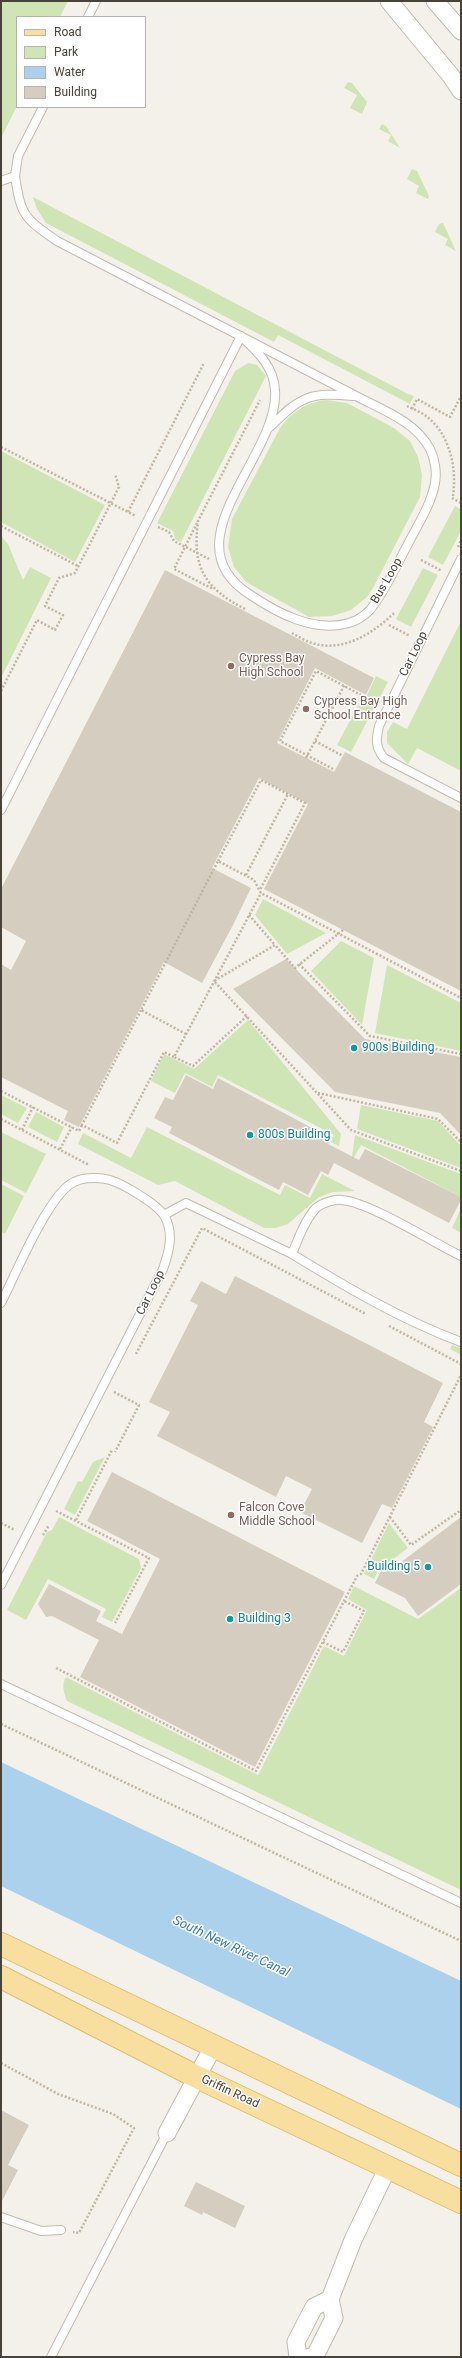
<!DOCTYPE html>
<html>
<head>
<meta charset="utf-8">
<style>
	body { margin:0 }
	#map { position:relative; width:462px; height:2358px; overflow:hidden; background:#f4f1ea; font-family:Roboto,sans-serif }
	canvas { display:block }
	.frame { position:absolute; inset:0; border:2px solid #484239; pointer-events:none }
	.legend { position:absolute; left:16px; top:16px; width:130px; height:92px; box-sizing:border-box; background:#fff; border:1px solid #b6b3b0; margin:0; padding:5px 7px; list-style:none; font-size:12px; color:#484239 }
	.legend li { display:flex; align-items:center; gap:8px; height:20px }
	.legend b { width:20px; border:1px solid #b6b3b0 }
</style>
</head>
<body>
<div id="map">
<canvas width="462" height="2358"></canvas>
<div class="frame"></div>
<ul class="legend">
<li><b style="height:5px;background:#f8dfa0"></b>Road</li>
<li><b style="height:11px;background:#d0e5b6"></b>Park</li>
<li><b style="height:11px;background:#abd1ec"></b>Water</li>
<li><b style="height:11px;background:#d5cdc0"></b>Building</li>
</ul>
</div>
<script>
const c = document.querySelector('canvas').getContext('2d');
c.lineJoin = 'round';
function fill(path, color) { c.fillStyle = color; c.fill(path, 'evenodd'); }
function strokePath(path, color, width, dash) { c.strokeStyle = color; c.lineWidth = width; c.lineCap = dash ? 'butt' : 'round'; c.setLineDash(dash || []); c.stroke(path); }
function drawText(font, color, halo, rows, align = 'center') {
  c.font = font + ' Roboto,sans-serif'; c.lineWidth = 3; c.setLineDash([]); c.textBaseline = 'middle'; c.strokeStyle = halo; c.fillStyle = color; for (const [text, x, y, turn = 0] of rows) {
    c.save(); c.translate(x, y); c.rotate((+turn || 0) * Math.PI / 180); c.textAlign = isNaN(turn) ? turn : align; if (halo) c.strokeText(text, 0, 0); c.fillText(text, 0, 0); c.restore();
  }
}
const green = new Path2D(`
	M1,1H68L60,17H17V106L1,138Z
	M348,82L352,83L367,102L362,114L350,108L357,95L344,88Z
	M382,124L386,126L400,148L388,141L391,135L379,129Z
	M412,169L417,171L429,196L428,199L416,193L419,186L407,179Z
	M33,197L408,394L414,396L410,404L278,335L274,342L46,223L37,209Z
	M443,223L456,251L445,245L448,239L435,232L439,224Z
	M248,363L257,365L266,376L181,542L175,539L173,531L157,523L235,371Z
	M326,400L347,403L394,428L410,441L418,457L422,475L420,497L373,588L367,597L351,610L332,616L309,617L246,582L234,567L228,547L232,519L280,428C293,411 305,403 326,400Z
	M1,451L105,505L75,562L1,522Z
	M455,506L461,509V531L443,565L428,557Z
	M1,536L8,544L23,580L30,567L51,578L1,678Z
	M423,568L438,575L411,627L396,619Z
	M461,621V771L417,748L408,764L387,743V732L393,722L407,729Z
	M376,676L388,682L351,752L337,745L363,696L366,697Z
	M263,899L326,933L287,954L255,915Z
	M341,941L374,958L362,1025L311,971Z
	M387,965L461,1003V1051L375,1033Z
	M248,1020L341,1134L339,1146L331,1142L334,1135L218,1075L212,1087L185,1073L175,1093L151,1081L164,1054L194,1069Z
	M1,1095L27,1108L18,1123L1,1114Z
	M361,1105L438,1121L461,1146V1168L357,1129Z
	M36,1112L64,1127L57,1142L28,1127Z
	M147,1127L280,1195L285,1185L310,1198L322,1174L355,1191L333,1192L319,1197L288,1224L276,1228H264L175,1181L158,1185L78,1144L83,1133L131,1158Z
	M1,1132L46,1154L26,1193L1,1180Z
	M355,1135L461,1174V1197L361,1145L351,1163Z
	M1,1184L24,1196L5,1234L1,1232Z
	M461,1208V1233L452,1228Z
	M452,1345L461,1348V1355L450,1349Z
	M105,1457L75,1515L64,1509L78,1481L82,1482L93,1462Z
	M59,1517L139,1559L141,1568L112,1622L102,1617L106,1609L48,1579L26,1620L7,1610L47,1532L52,1530Z
	M389,1523L408,1548L387,1564L383,1562L374,1579L364,1574Z
	M354,1586L418,1619L461,1588V1890L67,1701C64,1693 61,1685 66,1677L258,1775L324,1646L344,1656L367,1610L348,1599Z`);
const water = new Path2D(`
	M1,1762L461,1981V2109L1,1886Z`);
const building = new Path2D(`
	M165,570L374,678L366,695L315,668L277,743L334,772L345,752L461,812V991L264,889L308,804L259,778L212,868L251,888L233,925L202,983L164,962L79,1127L64,1120L68,1111L1,1077V964L11,970L26,941L1,927V889Z
	M286,959L365,1039L461,1057V1135L440,1113L335,1092L233,989Z
	M186,1075L213,1089L218,1078L331,1138L328,1144L359,1160L365,1149L461,1197V1200L449,1223L334,1163L328,1175L321,1171L308,1195L283,1182L279,1190L169,1133L172,1127L154,1118L165,1097L173,1100Z
	M235,1276L443,1383L424,1422L433,1427L392,1508L382,1504L362,1543L300,1512L312,1489L286,1476L276,1497L157,1436L170,1412L149,1402L198,1305L190,1301L201,1281L226,1294Z
	M112,1472L345,1592L255,1767L80,1677L99,1640L52,1616L46,1617L38,1604L49,1584L101,1611L96,1621L122,1634L160,1559L87,1521Z
	M461,1517V1584L418,1616L405,1598L375,1583L384,1565L392,1569Z
	M1,2110L29,2125L8,2165L18,2170L1,2203Z
	M196,2182L245,2206L235,2228L203,2212L202,2215L184,2206Z`);
const path = new Path2D(`
	M407,406C413,409 421,412 426,416C450,434 457,468 453,496
	M412,409L417,399L450,417L461,396
	M1,447L136,516
	M452,498L461,503
	M128,512L204,363
	M197,523L174,569L213,589
	M1,526L78,566
	M158,527L169,532L174,541L209,559
	M458,547L461,540
	M421,560L442,571
	M245,609C204,588 192,567 198,521L260,400
	M389,625L410,636
	M292,633C298,636 305,641 312,643C343,653 374,633 395,612
	M1,691L37,620L55,630L63,615L45,606L59,578L75,573L119,487L115,474
	M315,741L343,756
	M306,758L345,684
	M333,769L280,741L316,671L361,695
	M218,861L261,780L305,803L260,890
	M246,875L288,794
	M249,915L275,945
	M343,930L295,968L275,945L214,981L351,1130L461,1171
	M299,964L370,1036L461,1054
	M141,1010L82,1125L117,1143L164,1052L174,1057
	M247,1016L193,1066L174,1057L261,893
	M186,1034L141,1010L218,861L254,880L261,893L461,998
	M1,1091L79,1131L82,1125
	M318,1093L438,1119L461,1142
	M1,1119L89,1165
	M22,1130L33,1107
	M60,1149L72,1127
	M389,1326L461,1364
	M136,1354L202,1228L366,1314
	M114,1392L139,1405L115,1452
	M56,1511L149,1558L115,1623
	M390,1517L411,1545L461,1510
	M76,1520L112,1450
	M1,1523L15,1530
	M43,1535L49,1525
	M323,1642L343,1652L364,1611L344,1601
	M56,1668L256,1771L357,1576L361,1574L461,1375
	M1,1724L461,1941
	M1,2063L58,2094L113,2114L134,2128L79,2233L73,2232`);
const lane = new Path2D(`
	M88,17L96,1
	M15,176C21,216 24,218 57,241L358,397C383,410 416,422 430,449C435,459 437,473 435,483C431,505 418,524 408,544C396,566 386,590 370,610C365,615 356,621 349,623C314,633 277,613 249,594C167,541 280,456 275,390C274,367 257,351 241,336
	M1,181L15,176L18,156L43,107
	M270,427C301,396 310,392 353,396
	M461,559L379,726C376,739 375,747 384,758L461,798
	M1,810L241,336
	M164,1215L186,1203L292,1254
	M461,1256C434,1243 369,1202 342,1200C334,1199 322,1203 316,1208C305,1220 298,1239 292,1254C346,1287 402,1320 461,1342
	M1,1303C15,1276 49,1193 74,1182C84,1177 100,1177 110,1180C123,1184 158,1204 165,1217C174,1234 169,1252 163,1269L1,1585
	M1,1684L461,1903
	M1,2217L41,2231L61,2230
	M51,2357L167,2133`);
const street = new Path2D(`
	M389,1L451,76L461,91
	M435,1L461,31
	M167,2133L213,2047
	M298,2357L296,2342L314,2307L330,2299
	M310,2357L315,2356L334,2318L330,2299L353,2240L388,2167`);
const primary = new Path2D(`
	M1,1944L461,2165
	M1,1977L197,2077L461,2202`);
const markers = [
	[231,666,4,"#8d6e63"],
	[306,709,4,"#8d6e63"],
	[354,1048,4,"#0f9aa8"],
	[250,1135,4,"#0f9aa8"],
	[231,1515,4,"#8d6e63"],
	[428,1567,4,"#0f9aa8"],
	[230,1619,4,"#0f9aa8"]
];
const streetNames = [
	["Bus Loop",387,581,-60],
	["Car Loop",414,654,-64],
	["Car Loop",151,1293,-63],
	["Griffin Road",230,2092,25]
];
const educationNames = [
	["Cypress Bay",239,659],
	["High School",239,673],
	["Cypress Bay High",314,702],
	["School Entrance",314,716],
	["Falcon Cove",239,1508],
	["Middle School",239,1522]
];
const cultureNames = [
	["900s Building",362,1048],
	["800s Building",258,1135],
	["Building 5",420,1567,"right"],
	["Building 3",238,1619]
];
const waterNames = [
	["South New River Canal",231,1947,25]
];
fill(green, '#d0e5b6');
fill(water, '#abd1ec');
fill(building, '#d5cdc0');
strokePath(lane, '#c2bcb0', 10);
strokePath(street, '#c2bcb0', 19);
strokePath(primary, '#ddbd70', 24);
strokePath(path, '#c0b5a0', 2.5, [2, 2]);
strokePath(lane, '#fff', 8);
strokePath(street, '#fff', 17);
strokePath(primary, '#f8dfa0', 22);
for (const [x, y, r, color] of markers) { const dot = new Path2D(); dot.arc(x, y, r, 0, 2 * Math.PI); c.fillStyle = color; c.fill(dot); strokePath(dot, '#fff', 1.5); }
drawText('12px', '#484239', '#fff', streetNames);
drawText('12px', '#785e54', '#fff', educationNames, 'left');
drawText('12px', '#0d838f', '#fff', cultureNames, 'left');
drawText('italic 13px', '#387bae', '#fff', waterNames);
</script>
</body>
</html>
